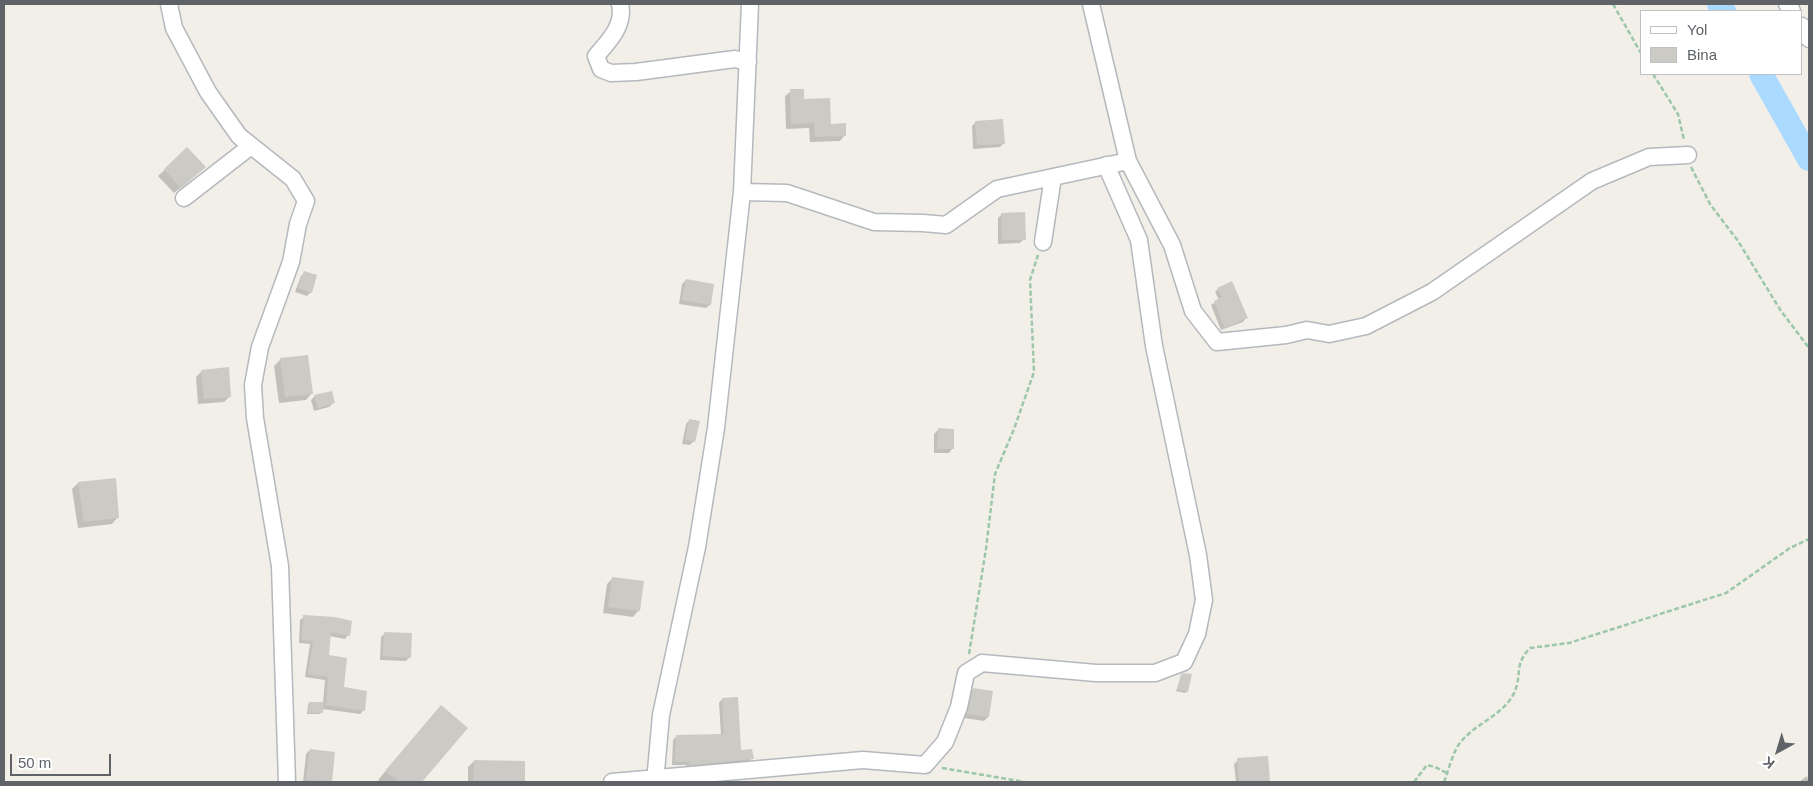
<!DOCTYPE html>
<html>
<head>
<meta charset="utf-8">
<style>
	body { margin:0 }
	#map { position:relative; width:1813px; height:786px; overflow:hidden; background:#f1efe8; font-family:Helvetica,sans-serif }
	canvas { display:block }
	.frame { position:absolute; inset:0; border:5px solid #5f6368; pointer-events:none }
	.legend { position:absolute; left:1640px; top:10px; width:162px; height:65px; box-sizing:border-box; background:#fff; border:1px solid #bfc1c3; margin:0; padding:6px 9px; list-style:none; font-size:15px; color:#5f6368 }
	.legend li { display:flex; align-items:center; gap:10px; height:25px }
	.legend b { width:25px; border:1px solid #bfc1c3 }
	.north { position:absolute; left:1753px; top:726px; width:50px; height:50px; -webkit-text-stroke:4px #fff; paint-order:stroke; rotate:219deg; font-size:14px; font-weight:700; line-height:20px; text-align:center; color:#5f6368 }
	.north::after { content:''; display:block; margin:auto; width:18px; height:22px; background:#5f6368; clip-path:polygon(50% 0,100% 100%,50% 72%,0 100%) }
	.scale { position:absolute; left:10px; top:754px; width:101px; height:22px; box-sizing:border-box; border:2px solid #5f6368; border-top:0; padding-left:6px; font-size:15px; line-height:18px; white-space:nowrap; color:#5f6368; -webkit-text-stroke:4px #fff; paint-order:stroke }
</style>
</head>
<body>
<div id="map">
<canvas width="1813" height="786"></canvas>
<div class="frame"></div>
<ul class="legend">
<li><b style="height:6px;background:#fff"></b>Yol</li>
<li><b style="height:14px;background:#cccac5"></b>Bina</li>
</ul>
<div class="north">K</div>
<div class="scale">50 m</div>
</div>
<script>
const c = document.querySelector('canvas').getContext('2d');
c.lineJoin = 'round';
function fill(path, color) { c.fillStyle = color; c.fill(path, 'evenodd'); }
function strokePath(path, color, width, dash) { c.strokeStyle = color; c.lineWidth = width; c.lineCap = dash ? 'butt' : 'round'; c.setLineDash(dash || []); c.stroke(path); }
const shadow = new Path2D(`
	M791,91L830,125L845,135L840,141L810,142L809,128L786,129L785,96Z
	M976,122L1004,143L1000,147L973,149L972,126Z
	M187,149L198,173L174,193L158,176Z
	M1002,214L1024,239L1020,243L998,244V218Z
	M305,272L311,292L307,296L295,292L301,276Z
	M686,280L710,305L706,308L679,304L682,284Z
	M1218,289L1246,318L1243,322L1221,330L1211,305L1219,300L1215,292Z
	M281,359L312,393L306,400L279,403L274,366Z
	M202,371L230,396L224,402L198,404L196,377Z
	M315,396L333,403L329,407L314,411L311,400Z
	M690,420L694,441L690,445L682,444L686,424Z
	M938,430L952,449L949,453H934V434Z
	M78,483L118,517L112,524L78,528L72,489Z
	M613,578L639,610L633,617L603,613L607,584Z
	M304,617L348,635L345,639L329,636L328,656L342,688L364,710L360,714L322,709L320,714H307L308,705L309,703L323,704L325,680L305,677L310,644L299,643L300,620Z
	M385,633L410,657L406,661L380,660L381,637Z
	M1182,675L1187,691L1185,693L1176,691Z
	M973,690L988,717L984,721L964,718L969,694Z
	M722,699L740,752L752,758L749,762L687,768L686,765H672L673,740L677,736L721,735L719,703Z
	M433,715L466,728L420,782H381L378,780Z
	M310,750L331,782H303L306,754Z
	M1238,760L1269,782H1236L1234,764Z
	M474,761L524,762L523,782H468V767Z
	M1807,776L1809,782H1799Z`);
const river = new Path2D(`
	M1719,4L1724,11
	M1761,74L1809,159`);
const building = new Path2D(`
	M790,89H804V99L830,98L831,124L846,123V136L815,137L814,123L791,124Z
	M1003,119L1005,144L977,145L975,121Z
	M187,147L206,167L181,188L164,169Z
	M1025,212L1026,240H1002L1001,213Z
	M304,271L317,275L312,293L298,288Z
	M686,279L714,284L711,305L682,300Z
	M1232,281L1248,318L1225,328L1214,301L1222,297L1217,288Z
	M308,355L313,394L285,397L280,358Z
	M229,367L231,397L204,399L201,370Z
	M332,391L335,403L318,408L314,395Z
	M689,419L700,421L695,442L685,440Z
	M938,428L954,429V449H937Z
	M116,478L119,518L84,522L78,482Z
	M612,577L644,581L640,611L608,607Z
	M303,615L335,617L352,621L350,636L331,632L329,655L347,658L344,687L367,691L365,711L326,705L328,677L308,674L313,641L302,640Z
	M384,632L412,633L411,658L383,656Z
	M1184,673L1192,674L1188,692L1177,689L1181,674Z
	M973,688L993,691L989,717L967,714Z
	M738,697L741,750L752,749L754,759L690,765L689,762H675L676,735L724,734L722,698Z
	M309,702H324L323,713H308Z
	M441,705L468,728L422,782H399L385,771Z
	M310,749L335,752L332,782L306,780Z
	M1268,756L1270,782H1239L1237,758Z
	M474,760L525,761V782H473Z`);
const path = new Path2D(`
	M1613,4L1642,55
	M1653,74L1678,114L1684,140
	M1691,167L1710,204L1738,241L1781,311L1809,348
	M969,654L986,549L995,474L1014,429L1034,372L1030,280L1038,255
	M942,768L1025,782
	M1414,782L1427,765L1435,767L1447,773
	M1444,782C1448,772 1453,751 1460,743C1475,723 1505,715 1515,691C1522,673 1514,665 1530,648L1569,643L1726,593L1790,548L1809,539`);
const minor = new Path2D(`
	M169,4L174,28L208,92L239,136L293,179L306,201L298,224L291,262L260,347L253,385L255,418L280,566L287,782
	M620,4C625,25 609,41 596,56L601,69L611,73L636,72L735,59L748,62
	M1091,4L1128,161
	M1787,4L1792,11
	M1802,26L1809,39
	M742,192L787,193L874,222L923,223L946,225L997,189L1128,161L1172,245L1193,311L1217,342L1286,335L1307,330L1329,334L1366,326L1432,292L1592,181L1649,157L1688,155
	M184,198L251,146
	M1043,242L1053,177
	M612,782L863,760L925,765L945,742L959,707L966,673L982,663L1096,673H1155L1184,662L1197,634L1204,600L1198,555L1154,346L1139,240L1106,165
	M655,782L661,715L697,547L716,428L742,192L750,4`);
fill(shadow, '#0003');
strokePath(river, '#aadaff', 24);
fill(building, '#cccac5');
strokePath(minor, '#b5b8bc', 19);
strokePath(path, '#9cc7a9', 2.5, [5, 2.5]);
strokePath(minor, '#fff', 16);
</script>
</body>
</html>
